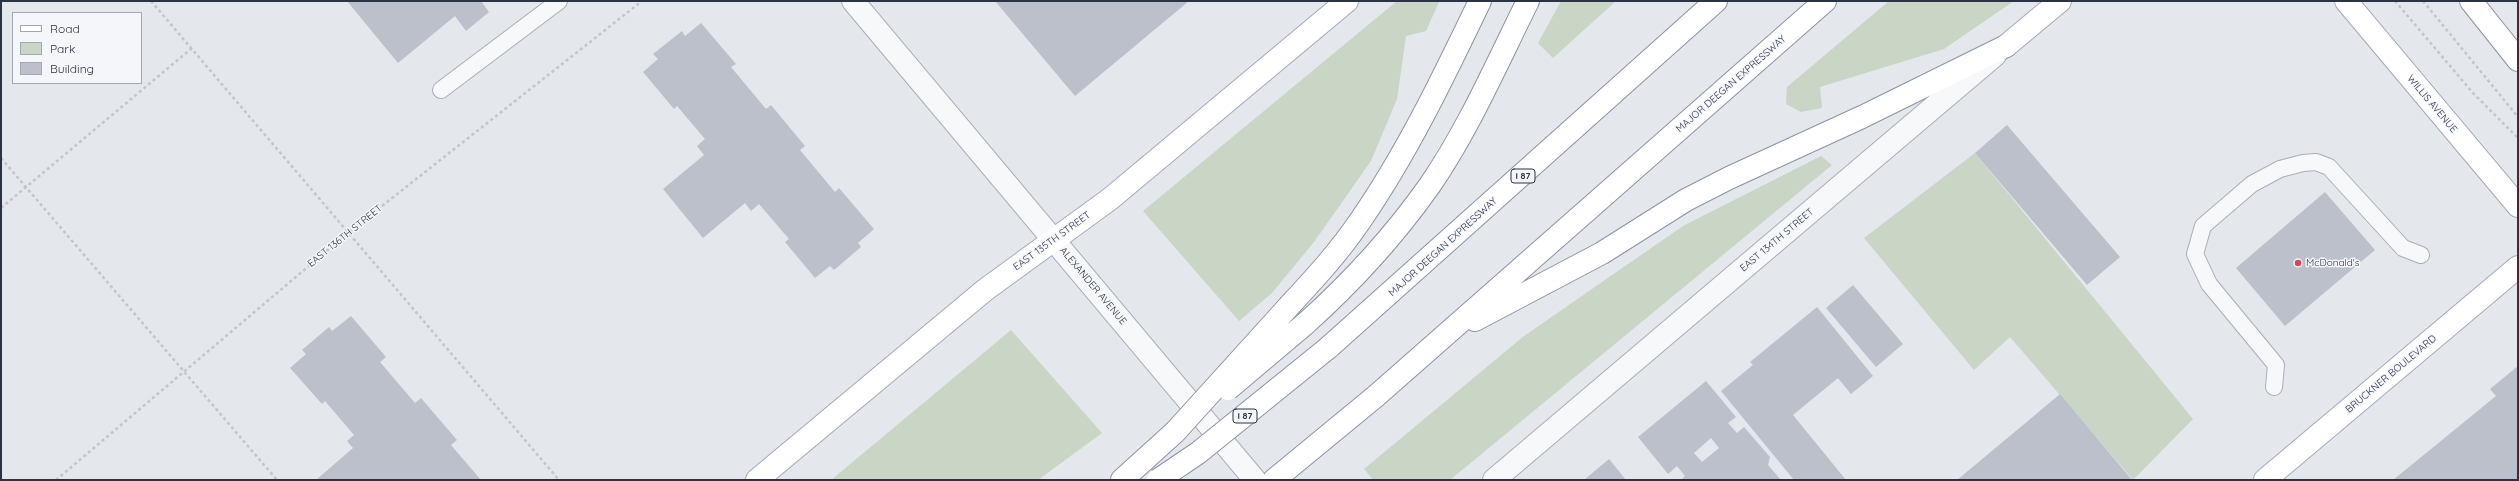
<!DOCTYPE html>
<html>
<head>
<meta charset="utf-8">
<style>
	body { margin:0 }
	#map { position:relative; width:2519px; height:481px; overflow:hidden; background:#e4e7ec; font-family:Quicksand,sans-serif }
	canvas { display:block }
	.frame { position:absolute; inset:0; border:2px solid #2b3445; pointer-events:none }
	.legend { position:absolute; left:12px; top:12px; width:130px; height:72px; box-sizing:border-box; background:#f4f6f9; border:1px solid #a4a8b1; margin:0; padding:5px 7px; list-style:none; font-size:12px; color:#2b3445 }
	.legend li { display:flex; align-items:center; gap:8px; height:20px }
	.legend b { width:20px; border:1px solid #a4a8b1 }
</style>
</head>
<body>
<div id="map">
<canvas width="2519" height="481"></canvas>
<div class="frame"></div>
<ul class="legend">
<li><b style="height:5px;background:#fff"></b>Road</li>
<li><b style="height:11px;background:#c9d6c5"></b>Park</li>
<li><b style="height:11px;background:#bbc0ca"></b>Building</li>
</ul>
</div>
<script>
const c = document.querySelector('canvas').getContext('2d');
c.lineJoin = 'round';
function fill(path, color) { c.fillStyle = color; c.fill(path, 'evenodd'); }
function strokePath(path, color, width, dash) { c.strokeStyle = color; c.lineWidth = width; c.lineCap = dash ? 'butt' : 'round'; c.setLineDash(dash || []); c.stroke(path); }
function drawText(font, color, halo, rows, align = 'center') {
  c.font = font + ' Quicksand,sans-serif'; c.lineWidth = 3; c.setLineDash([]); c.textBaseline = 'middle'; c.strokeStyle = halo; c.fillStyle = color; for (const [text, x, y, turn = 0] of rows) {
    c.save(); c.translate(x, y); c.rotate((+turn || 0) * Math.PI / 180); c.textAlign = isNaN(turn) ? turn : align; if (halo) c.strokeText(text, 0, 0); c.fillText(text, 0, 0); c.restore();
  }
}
const green = new Path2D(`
	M1397,1L1439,2L1426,31L1406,36L1397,99L1371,161L1314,242L1272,293L1239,321L1143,211Z
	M1561,1H1616L1553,58L1538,43Z
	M1889,1H2014L1944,49L1820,87L1822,108L1801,112L1786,104L1787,87Z
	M1975,153L2193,419L2133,480L2010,337L1974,370L1864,238Z
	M1821,156L1832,165L1450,480H1373L1364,469L1524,336L1683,226Z
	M1011,330L1102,433L1038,480H831Z`);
const building = new Path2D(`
	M347,1H481L489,12L466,31L455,16L398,63Z
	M995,1H1189L1075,96Z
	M701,23L736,64L731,67L766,109L771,105L805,146L800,150L835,192L839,188L874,229L858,243L861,247L834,270L830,266L815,278L785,242L789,239L759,204L751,211L745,203L703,238L663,189L704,155L697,146L705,139L677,106L674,109L643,72L658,59L653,54L682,31L685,36Z
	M2007,125L2120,257L2087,285L1975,153Z
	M2325,192L2375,250L2285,326L2236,268Z
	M1853,285L1903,344L1876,367L1826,308Z
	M1817,307L1873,376L1851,394L1838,378L1793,415L1846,480H1794L1721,391L1753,365L1750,362Z
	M351,316L386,357L380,362L415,403L421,398L457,440L451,445L481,480H316L353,448L347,441L354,435L325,401L322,404L290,368L306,354L302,350L329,327L332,331Z
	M2518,366V480H2393L2496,396L2490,389Z
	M1706,381L1736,417L1728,423L1737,433L1744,427L1770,457L1768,465L1781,480H1681L1685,476L1677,466L1668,474L1638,437ZM1711,438L1719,448L1702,462L1694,453Z
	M2060,394L2132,480H1957L2035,415Z
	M1609,459L1626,480H1584Z`);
const path = new Path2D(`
	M151,1L559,480
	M2395,1L2473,93L2518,138
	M2423,1L2518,117
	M1,158L277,480
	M1,208L192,48
	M56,480L349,232L642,1`);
const lane = new Path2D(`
	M441,90L559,1
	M2274,387L2276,365L2209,284L2195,254L2203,226L2252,184L2280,169L2303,163L2316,162L2329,167L2403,248L2421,255`);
const street = new Path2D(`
	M853,1L1255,480
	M1494,480L1995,55`);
const primary = new Path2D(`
	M2346,1L2518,206
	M2006,46L2060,1
	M757,480L985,290L1110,199L1347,1
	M2265,480L2518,267`);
const highway = new Path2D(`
	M2471,1L2518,60
	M1290,305C1315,278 1339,252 1360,221C1407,153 1444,76 1480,1
	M1475,320L1602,253L1686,200L1729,178L1862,117L2006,46
	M1305,324C1352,282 1394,236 1430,185C1469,128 1497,63 1528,1
	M1328,348L1716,1
	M1122,480L1175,432
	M1274,480L1376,396L1825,1`);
const highwayBridge = new Path2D(`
	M1228,389L1305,324
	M1175,432L1290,305
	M1158,480L1198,453L1328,348`);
const markers = [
	[2298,263,4,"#d1495b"]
];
const shields = [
	[1523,176,24],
	[1245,416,24]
];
const shieldNames = [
	["I 87",1523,176],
	["I 87",1245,416]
];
const streetNames = [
	["MAJOR DEEGAN EXPRESSWAY",1731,84,-41],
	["WILLIS AVENUE",2432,104,50],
	["EAST 136TH STREET",345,236,-39],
	["EAST 134TH STREET",1777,240,-40],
	["EAST 135TH STREET",1052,241,-36],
	["MAJOR DEEGAN EXPRESSWAY",1443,247,-42],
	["ALEXANDER AVENUE",1093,286,50],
	["BRUCKNER BOULEVARD",2391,374,-40]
];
const poiNames = [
	["McDonald's",2306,263]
];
fill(green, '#c9d6c5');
fill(building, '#bbc0ca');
strokePath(lane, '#a9aeb7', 18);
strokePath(street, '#a9aeb7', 24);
strokePath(primary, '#a3abb8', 24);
strokePath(highway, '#8b94a3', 24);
strokePath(path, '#c2c5cb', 2.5, [3, 3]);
strokePath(lane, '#f7f8fa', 16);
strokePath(street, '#f7f8fa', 22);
strokePath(primary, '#fff', 22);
strokePath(highway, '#fff', 22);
strokePath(highwayBridge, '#8b94a3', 24, []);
strokePath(highwayBridge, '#fff', 22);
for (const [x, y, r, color] of markers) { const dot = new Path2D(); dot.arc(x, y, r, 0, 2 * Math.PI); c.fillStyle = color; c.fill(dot); strokePath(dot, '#f4f6f9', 1.5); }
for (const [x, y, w] of shields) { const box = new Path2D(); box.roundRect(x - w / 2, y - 7, w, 14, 3); c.fillStyle = '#f4f6f9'; c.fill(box); strokePath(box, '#2b3445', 1); }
drawText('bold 9px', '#2b3445', null, shieldNames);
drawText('10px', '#2b3445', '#f4f6f9', streetNames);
drawText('10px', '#2b3445', '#f4f6f9', poiNames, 'left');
</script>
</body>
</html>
